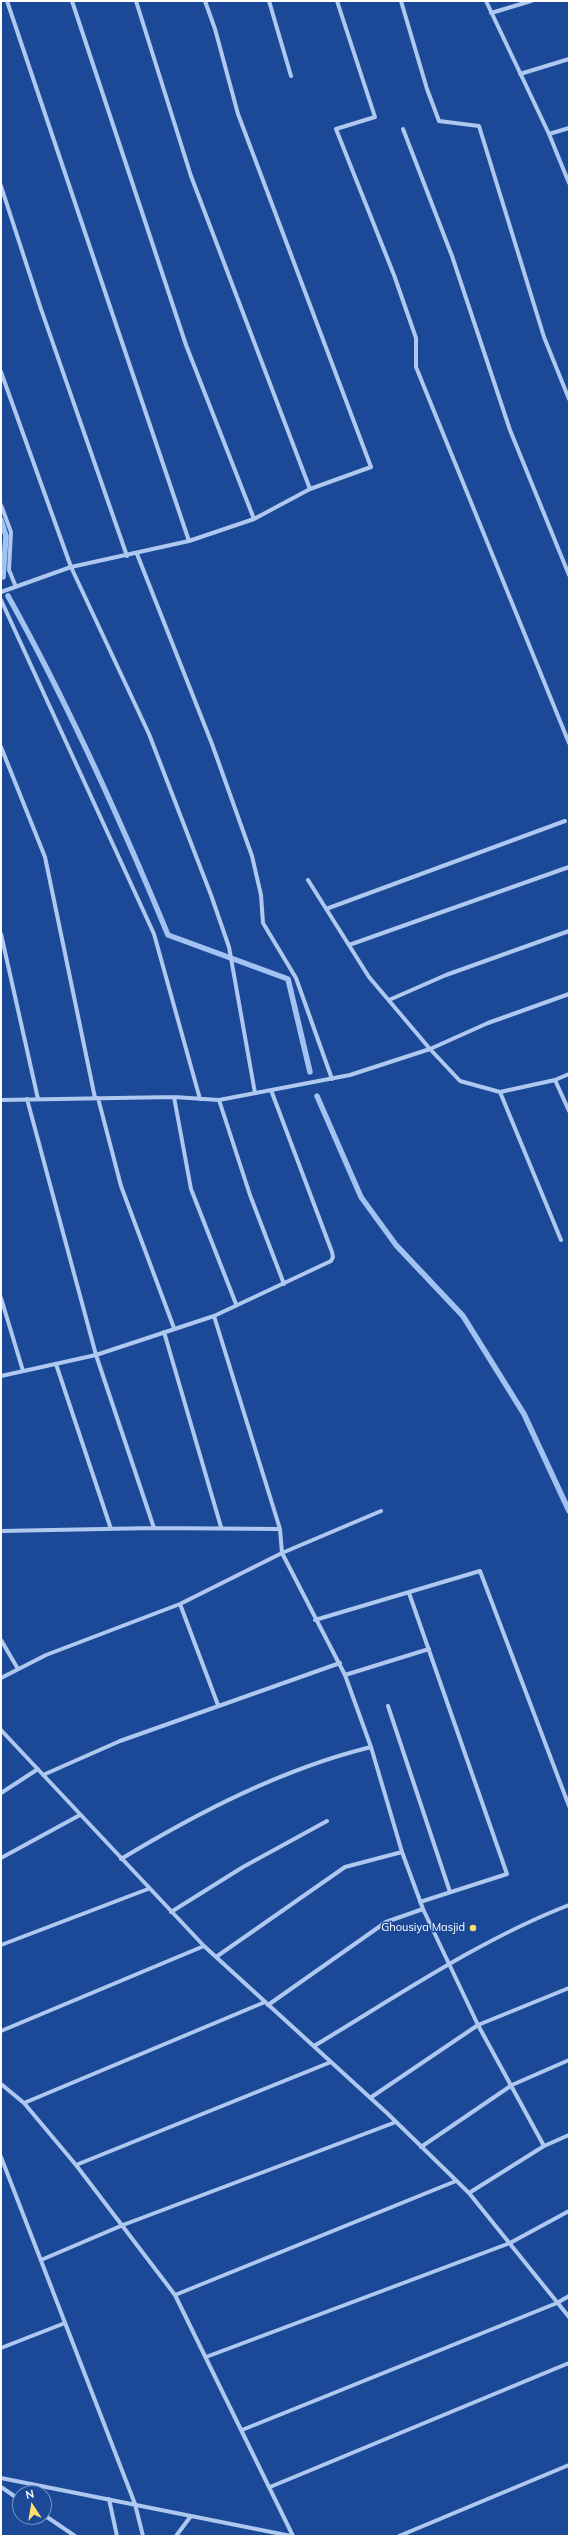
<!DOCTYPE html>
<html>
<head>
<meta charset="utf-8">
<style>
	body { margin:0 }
	#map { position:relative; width:570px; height:2537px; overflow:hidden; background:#1b4997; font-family:Mulish,sans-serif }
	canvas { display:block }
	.frame { position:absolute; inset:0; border:2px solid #fff; pointer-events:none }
	.north { position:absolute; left:12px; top:2485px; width:40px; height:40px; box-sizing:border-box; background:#1b4997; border:1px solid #7692c1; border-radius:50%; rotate:348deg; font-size:11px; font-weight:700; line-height:16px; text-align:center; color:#fff }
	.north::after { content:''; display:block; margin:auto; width:14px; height:18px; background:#ffdf6e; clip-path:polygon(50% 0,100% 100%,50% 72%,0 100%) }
</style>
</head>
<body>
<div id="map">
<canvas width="570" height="2537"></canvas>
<div class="frame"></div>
<div class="north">N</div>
</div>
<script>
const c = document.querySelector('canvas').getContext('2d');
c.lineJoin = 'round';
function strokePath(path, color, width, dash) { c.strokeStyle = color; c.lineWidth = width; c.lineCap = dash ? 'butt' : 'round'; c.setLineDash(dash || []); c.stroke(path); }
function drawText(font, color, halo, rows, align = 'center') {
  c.font = font + ' Mulish,sans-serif'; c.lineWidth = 3; c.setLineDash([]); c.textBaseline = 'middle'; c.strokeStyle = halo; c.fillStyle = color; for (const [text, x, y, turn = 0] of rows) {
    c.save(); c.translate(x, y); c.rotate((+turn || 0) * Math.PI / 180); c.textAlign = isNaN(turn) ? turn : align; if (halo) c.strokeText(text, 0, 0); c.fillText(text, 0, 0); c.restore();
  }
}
const stream = new Path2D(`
	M1,520L6,536L3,577
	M8,596C69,705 120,819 168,935L288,979L310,1072
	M317,1096L361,1197L396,1245L463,1316L524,1414L569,1511`);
const street = new Path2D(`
	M7,1L189,541
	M72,1L186,345L254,519
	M136,1L191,176L310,489
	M269,1L291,76
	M337,1L375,117L336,129L394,275L416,338V367L569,743
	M401,1L427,89L439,121L479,126L544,337L569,399
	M486,1L549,134L569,183
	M491,13L531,1
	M520,74L569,59
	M403,129L452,256L510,430L569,575
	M549,134L569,128
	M1,186L41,309L127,556
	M1,372L71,567L149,734L211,895L229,947L255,1093
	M1,505L11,532L9,570L16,587
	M137,554L212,744L252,856L261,895L263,923L296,978L332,1079
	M1,592L71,567L189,541L254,519L310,489L371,467L238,114L215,29L205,1
	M1,600L154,934L200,1099
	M1,747L45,857L95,1098
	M308,880L369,977L430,1049L488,1023L569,994
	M326,909L565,821
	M1,934L38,1099
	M349,945L569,867
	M389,1000L446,975L569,931
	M555,1080L569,1111
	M500,1092L561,1240
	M174,1097L191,1189L236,1304
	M98,1098L121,1186L174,1328
	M27,1099L96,1355L154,1528
	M1,1100L174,1097L219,1100L350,1075L430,1049L460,1081L500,1092L555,1080L569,1074
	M219,1100L250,1195L284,1284
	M1,1298L23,1371
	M214,1316L280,1529L282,1553L345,1675L371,1747L402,1852L423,1909L478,2025L544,2146
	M164,1332L221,1527
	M56,1364L111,1529
	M1,1376L96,1355L214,1316L331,1261L333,1257L332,1252L271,1090
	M1,1531L154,1528L280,1529
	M409,1593L507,1874L420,1902
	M180,1604L218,1705
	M315,1620L480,1571L569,1806
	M1,1640L18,1669
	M345,1675L429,1649
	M1,1678L46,1655L180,1604L282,1553L381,1511
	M388,1706L450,1892
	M1,1730L204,1946L388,2114L469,2193L569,2317
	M43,1775L120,1741L340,1663
	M1,1793L38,1769
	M1,1858L80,1815
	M121,1859C199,1812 282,1769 371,1747
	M171,1912L243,1867L327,1821
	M1,1945L148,1889
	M216,1957L345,1867L402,1852
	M268,2005L386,1922L423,1909
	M1,2031L204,1946
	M314,2046C396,1997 479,1940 569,1905
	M1,2084L24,2103L76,2165L175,2295L293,2536
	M370,2098L478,2025L569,1988
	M24,2103L265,2002
	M421,2147L512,2085L569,2060
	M1,2157L135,2504L143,2536
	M76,2165L331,2062
	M469,2193L544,2146L569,2135
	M41,2260L123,2225L396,2122
	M175,2295L456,2181
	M1,2348L65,2323
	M206,2357L510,2243L569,2211
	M242,2430L557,2303L569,2296
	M1,2478L291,2536
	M1,2487L20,2500
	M270,2487L569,2363
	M109,2499L117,2536
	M44,2515L75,2536
	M176,2536L191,2516
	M399,2536L569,2465`);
const markers = [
	[473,1928,4,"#ffdf6e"]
];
const poiNames = [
	["Ghousiya Masjid",465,1928]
];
strokePath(stream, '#a2c2f2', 5.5);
strokePath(street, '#afc8f0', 4);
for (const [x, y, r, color] of markers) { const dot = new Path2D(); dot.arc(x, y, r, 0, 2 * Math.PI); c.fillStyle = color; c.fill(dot); strokePath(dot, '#1b4997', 1.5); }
drawText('11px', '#fff', '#1b4997', poiNames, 'right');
</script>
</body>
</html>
